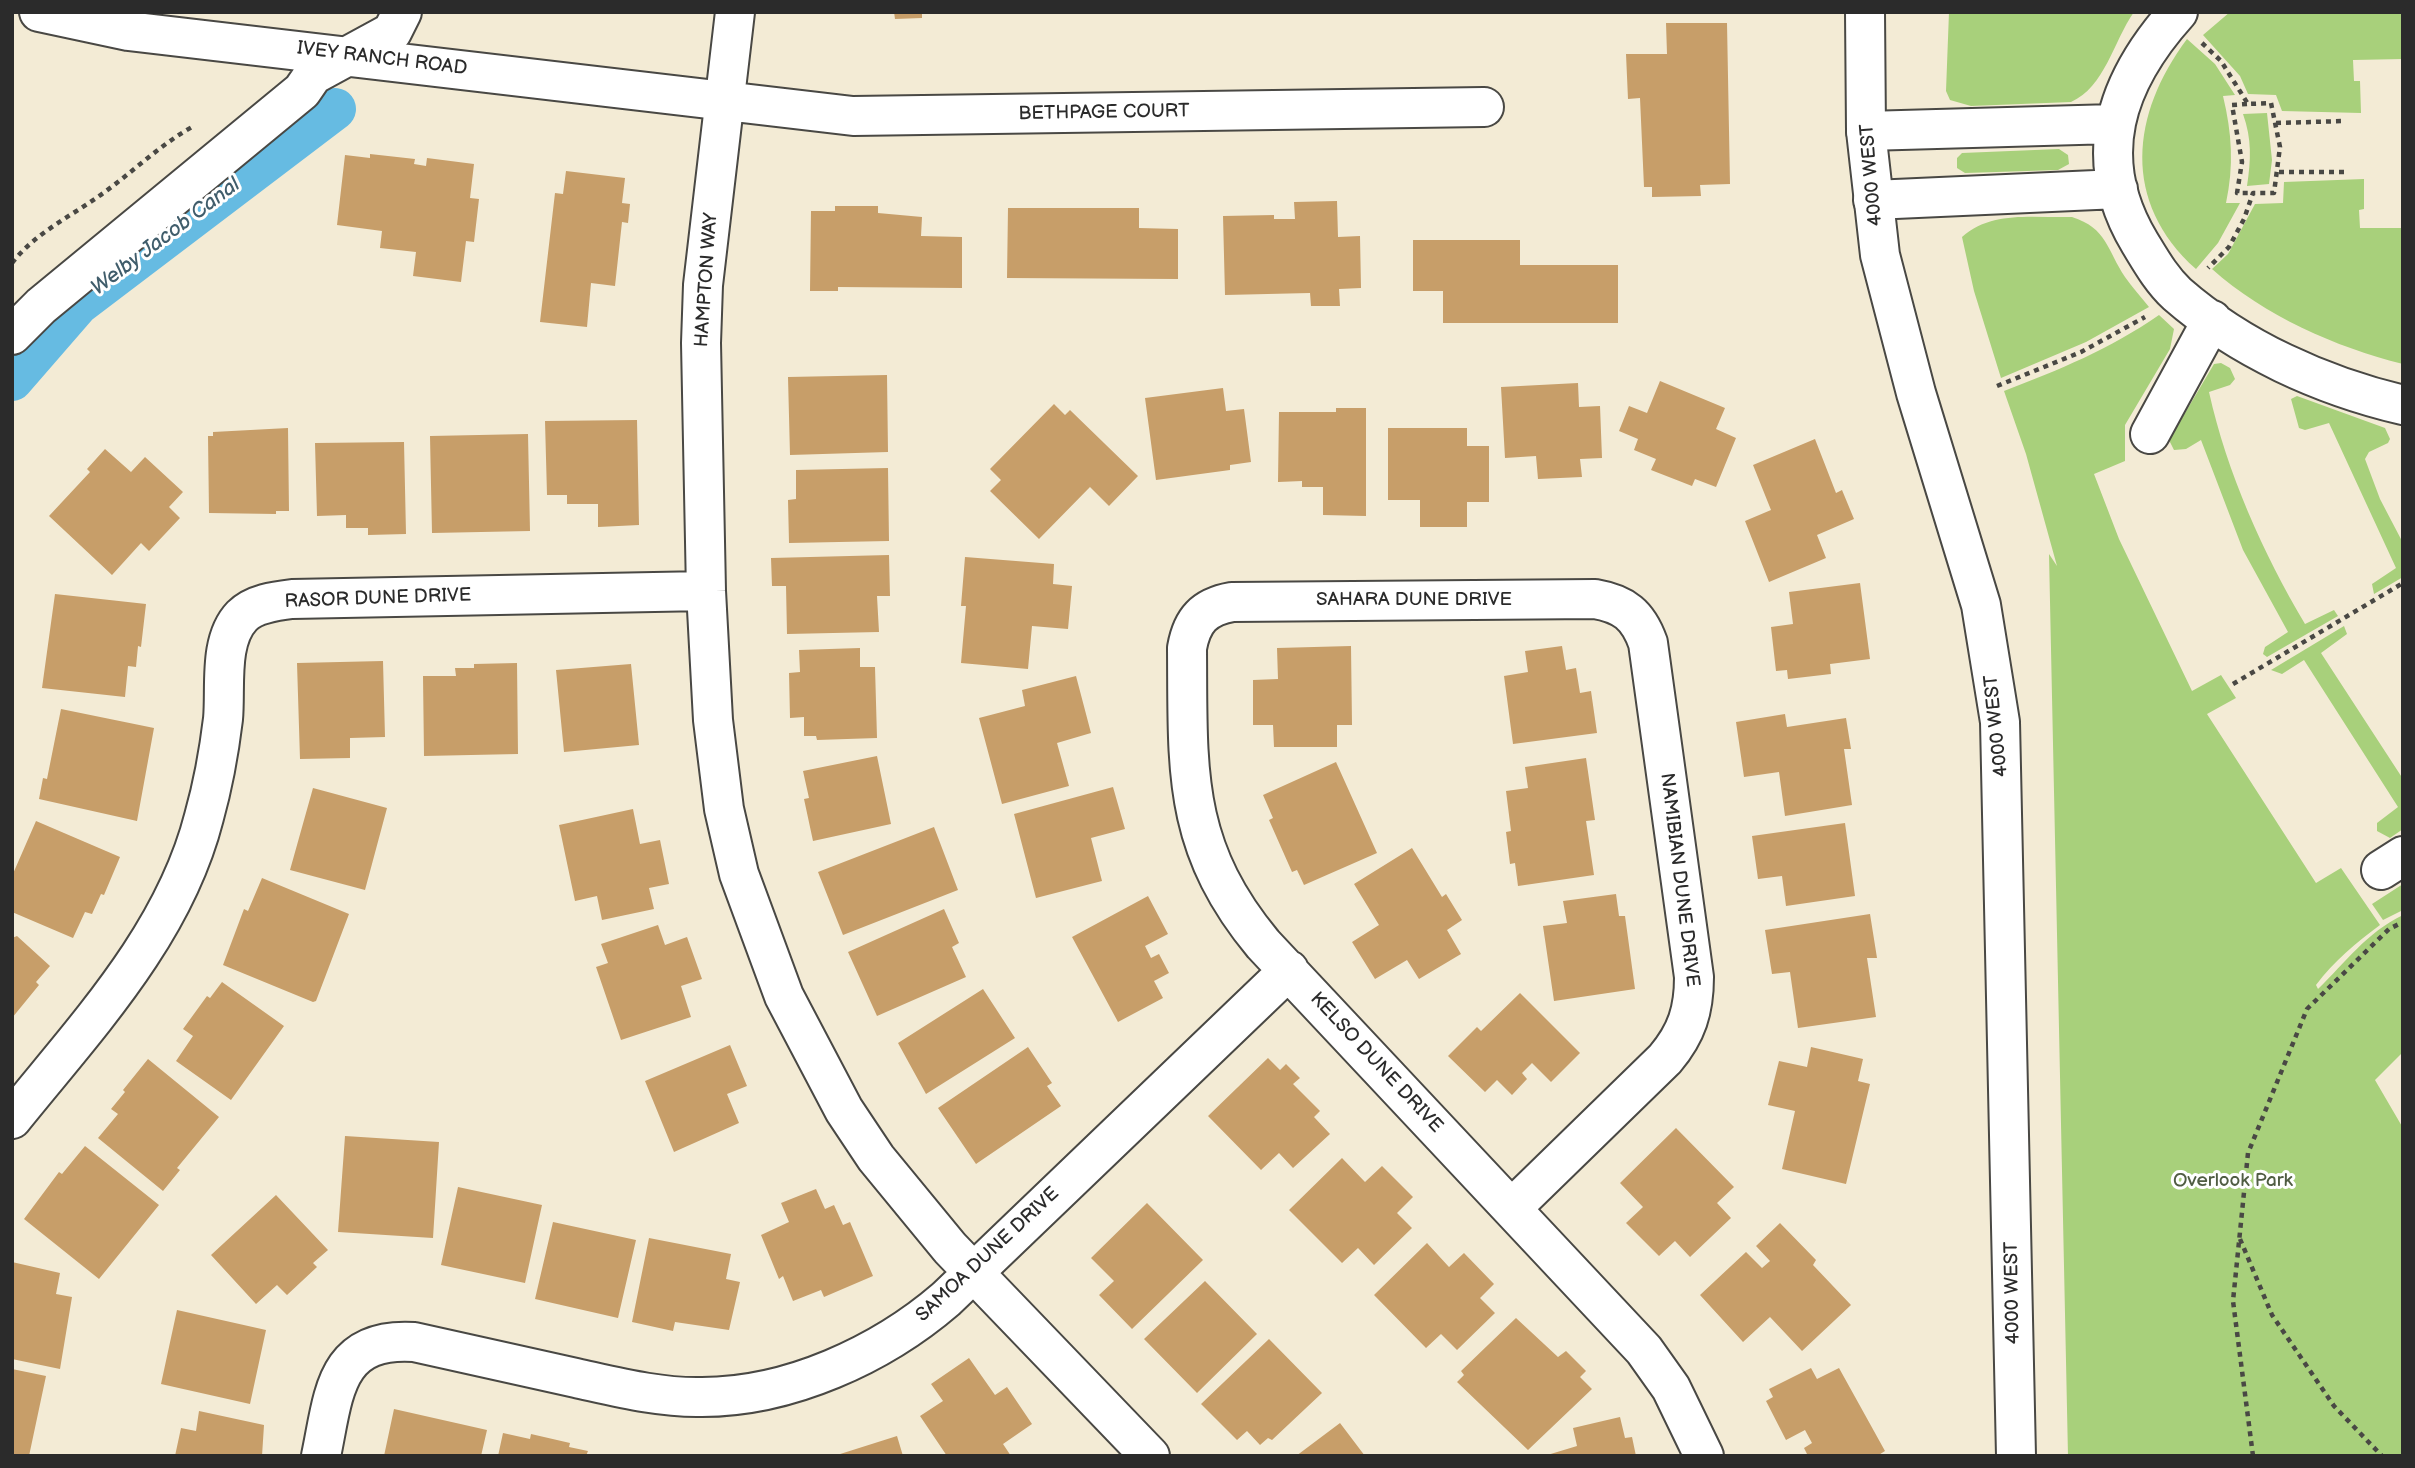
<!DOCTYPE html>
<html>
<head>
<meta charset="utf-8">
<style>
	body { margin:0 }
	#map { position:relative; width:2415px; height:1468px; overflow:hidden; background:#f3ebd5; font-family:"Balsamiq Sans",sans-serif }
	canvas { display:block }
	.frame { position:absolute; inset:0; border:14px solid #2b2b2b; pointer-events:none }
</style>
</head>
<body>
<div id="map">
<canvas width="2415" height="1468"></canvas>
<div class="frame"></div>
</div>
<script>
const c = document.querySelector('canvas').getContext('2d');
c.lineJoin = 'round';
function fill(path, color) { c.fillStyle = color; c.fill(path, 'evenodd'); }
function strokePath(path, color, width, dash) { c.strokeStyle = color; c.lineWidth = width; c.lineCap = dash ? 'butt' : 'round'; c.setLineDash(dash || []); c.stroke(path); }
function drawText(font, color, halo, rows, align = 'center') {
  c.font = font + ' "Balsamiq Sans",sans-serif'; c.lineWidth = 6; c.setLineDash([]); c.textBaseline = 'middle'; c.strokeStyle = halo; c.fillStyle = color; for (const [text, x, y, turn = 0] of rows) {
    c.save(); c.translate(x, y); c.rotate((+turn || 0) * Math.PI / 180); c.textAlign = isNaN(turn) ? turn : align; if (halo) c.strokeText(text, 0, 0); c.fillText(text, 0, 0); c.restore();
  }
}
const green = new Path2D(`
	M1949,12H2134C2113,42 2105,87 2071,102L1971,106L1950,100L1946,91Z
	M2230,12H2403V59L2353,60L2354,81H2360L2361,113L2282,111L2276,95L2248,94L2240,76L2203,35Z
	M2187,39L2215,64L2235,95L2223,96C2232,133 2234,166 2226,203H2240L2218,243L2196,269C2121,202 2131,114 2187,39Z
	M2267,113L2272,160L2269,184L2247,186C2251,160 2252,139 2243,114Z
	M2059,149L2068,155L2069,164L2058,170L1965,173L1957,168V158L1962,153Z
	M2364,179V209L2359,210L2360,228H2403V364C2335,347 2265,316 2212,269L2228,254L2255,204L2283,203L2284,182Z
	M2072,217C2107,228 2107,250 2125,277C2132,287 2141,297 2149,307L2086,342L2001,378L1974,291L1962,237C1991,210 2035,218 2072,217Z
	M2159,315L2174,329L2170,349L2125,425V461L2094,474L2119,539L2192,691L2221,675L2236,698L2207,714L2316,883L2341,868L2380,925C2356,943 2334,961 2316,985L2318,989C2346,962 2366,933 2403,915V1052L2375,1080L2403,1128V1456H2068L2049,554L2057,566L2026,454L2004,391C2059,370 2110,349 2159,315Z
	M2221,363L2230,368L2235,379L2230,385L2209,392C2227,473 2263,553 2305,624L2334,610L2338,616L2267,657L2263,654L2265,647L2288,632L2243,550L2201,440L2186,449L2174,450L2169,440L2214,364Z
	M2297,396L2385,428L2390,439L2388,443L2369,452L2365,459L2380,499L2403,543V577L2374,594L2372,584L2396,568L2329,423L2305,430L2299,428L2291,399Z
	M2344,626L2347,634L2321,653L2403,779V829L2390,838L2377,831V823L2398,807L2304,660L2282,674L2271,670Z
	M2403,884V910L2383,920L2372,904Z`);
const canal = new Path2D(`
	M12,380L78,304L335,109`);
const building = new Path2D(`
	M894,12H922V18L895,19Z
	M1666,23H1727L1730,184L1700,185L1701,196L1652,197V187H1644L1640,98L1628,99L1626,54H1667Z
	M370,154L415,159L414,164L426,166L427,158L474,164L470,198L479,199L474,242L466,241L461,282L413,276L416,252L380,248L382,231L337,225L345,155L370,158Z
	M566,171L625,178L622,203L630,204L628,223L622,222L615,286L591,283L587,327L540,322L555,193L563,194Z
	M1337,201L1338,237L1360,236L1361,288L1339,289L1340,306H1311L1310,293L1225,295L1223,216L1274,215V219H1295L1294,202Z
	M835,206H878V213L922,217L921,236L962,237V288L838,287V291H810L811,211H835Z
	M1008,208H1139V228L1178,229V279L1007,278Z
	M1413,240H1520V265H1618V323H1443V291H1413Z
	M887,375L888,452L790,455L788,377Z
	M1660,381L1725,408L1716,429L1736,438L1716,487L1695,479L1692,486L1651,470L1656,459L1634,450L1638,439L1619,431L1629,406L1647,413Z
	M1578,383L1579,407L1600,406L1602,458L1580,459L1582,477L1538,479L1536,456L1505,458L1501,387Z
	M1223,388L1226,411L1244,409L1251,462L1230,465V470L1156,480L1145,398Z
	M1054,404L1065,415L1070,410L1138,476L1109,506L1090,487L1039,539L990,491L1001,480L990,469Z
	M1336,408H1366V516L1323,515V487H1302V481L1278,482L1279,412H1336Z
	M637,420L639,525L598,527V504H567V495H547L545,421Z
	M288,428L289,511H276V514L209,513L208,436H213V432Z
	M1388,428H1467V446H1489V502H1467V527H1420V500H1388Z
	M528,434L530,531L432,533L430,436Z
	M1815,439L1836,493L1842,490L1854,519L1817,535L1826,558L1769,582L1745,521L1771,510L1753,465Z
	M404,442L406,534L368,535V528H346V515L317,516L315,443Z
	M105,449L131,472L145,457L183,492L169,507L180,518L149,551L141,543L112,575L49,516L90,472L87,469Z
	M888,468L889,541L789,543L788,500L796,499V470Z
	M889,555L890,596H877L879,632L787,634L786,586H772L771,558Z
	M965,557L1054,564L1053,584L1072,586L1068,629L1032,626L1028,669L961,663L966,606H961Z
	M1860,583L1870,659L1830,664L1831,674L1788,679L1787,670L1776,671L1771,627L1793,624L1789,592Z
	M55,594L146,604L141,647L138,646L136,667L128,666L125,697L42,688Z
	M1351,646L1352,725H1337V747H1274L1273,725H1253V680L1278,679L1277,648Z
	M1562,646L1566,670L1576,668L1580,693L1591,691L1597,733L1513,744L1504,676L1528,672L1525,651Z
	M860,648V667H875L877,738L817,740L816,736H804V717L790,718L789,673L800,672L799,650Z
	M383,661L385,737L350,738V758L300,759L297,663Z
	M517,663L518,754L424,756L423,676H456L455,668H474V664Z
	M631,664L639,745L564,752L556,670Z
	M1076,676L1091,733L1057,743L1069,786L1002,804L979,718L1025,706L1022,690Z
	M61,709L154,728L137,821L39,799L43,778L47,779Z
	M1785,714L1787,727L1846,718L1851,749H1844L1852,805L1785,816L1779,772L1744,777L1736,722Z
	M877,756L891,824L813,841L804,799L809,798L803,771Z
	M1586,758L1595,820L1586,821L1594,875L1518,886L1515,863L1510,864L1506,832L1511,831L1506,791L1528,788L1525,767Z
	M1336,762L1377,853L1304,885L1297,870L1292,872L1269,820L1273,818L1263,795Z
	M1113,787L1125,829L1091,838L1102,881L1036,898L1014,814Z
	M313,788L387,808L365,890L290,870Z
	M633,809L640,844L660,840L669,884L649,888L654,909L602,920L597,896L575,901L559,825Z
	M36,821L120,857L104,895L101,894L92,914L85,912L73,938L12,912V876Z
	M1845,823L1855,896L1786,906L1782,876L1758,879L1752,836Z
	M934,827L958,890L843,935L818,872Z
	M1412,848L1442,897L1446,894L1462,920L1447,930L1461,954L1419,979L1407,960L1375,979L1352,942L1379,925L1354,884Z
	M262,878L349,914L316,1001L313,1002L223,965L244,909L248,911Z
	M1616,894L1619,916H1625L1635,989L1554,1001L1543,926L1567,923L1563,901Z
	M1148,896L1168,934L1145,946L1151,958L1159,954L1169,973L1154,981L1163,998L1118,1022L1072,937Z
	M944,909L959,943L952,947L966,977L877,1016L848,952Z
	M1870,914L1877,958H1867L1876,1017L1798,1028L1790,972L1772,974L1765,930Z
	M658,925L665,945L687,937L702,979L681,986L691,1017L621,1040L596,967L608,963L601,944Z
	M17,936L50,966L36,982L39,985L12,1018V938Z
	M222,982L284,1026L231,1100L176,1061L193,1036L183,1029L207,996L210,998Z
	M983,989L1015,1038L926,1094L898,1043Z
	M1520,993L1580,1053L1551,1082L1532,1063L1522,1073L1527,1079L1512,1095L1497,1080L1485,1092L1448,1056L1477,1027L1481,1031Z
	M730,1045L747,1086L727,1094L739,1123L674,1152L645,1081Z
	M1028,1047L1052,1083L1047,1086L1061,1106L976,1164L938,1108Z
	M1811,1047L1863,1059L1858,1081L1870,1084L1846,1184L1782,1169L1795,1111L1768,1105L1779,1061L1807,1067Z
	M1268,1058L1280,1070L1286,1064L1300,1078L1293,1084L1320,1111L1314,1117L1330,1134L1293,1168L1279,1153L1261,1170L1208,1116Z
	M148,1059L219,1117L177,1168L180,1170L163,1191L98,1138L118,1114L111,1109L125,1092L123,1090Z
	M1676,1128L1734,1187L1717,1203L1731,1218L1690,1257L1675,1241L1659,1256L1626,1223L1643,1207L1620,1183Z
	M345,1136L439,1142L433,1238L338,1232Z
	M85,1146L159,1205L99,1279L24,1219L59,1172L62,1174Z
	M1342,1158L1365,1182L1382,1166L1413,1197L1397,1213L1412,1228L1374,1265L1358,1248L1342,1263L1289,1210Z
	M458,1187L542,1205L525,1283L441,1265Z
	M816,1189L825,1209L834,1205L843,1225L850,1222L873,1276L824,1297L821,1290L793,1301L783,1276L779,1279L761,1235L789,1222L781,1203Z
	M276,1195L328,1250L313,1263L317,1267L287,1295L277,1285L256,1304L211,1255Z
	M1147,1203L1203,1260L1132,1329L1099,1295L1114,1281L1091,1258Z
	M553,1222L636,1240L618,1318L535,1299Z
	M1780,1223L1816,1260L1813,1265L1851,1305L1802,1351L1770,1317L1743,1342L1700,1295L1746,1252L1762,1268L1770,1261L1756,1246Z
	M649,1238L731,1254L726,1279L740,1282L729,1330L675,1322L673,1331L632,1322Z
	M1427,1243L1449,1267L1464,1253L1494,1284L1480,1298L1495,1313L1457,1350L1441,1334L1426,1348L1374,1295Z
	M12,1262L60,1273L56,1294L72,1297L60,1369L12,1359Z
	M1205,1281L1257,1334L1197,1393L1144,1339Z
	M177,1310L266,1330L250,1404L161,1384Z
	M1516,1318L1558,1357L1566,1351L1586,1371L1580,1377L1592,1389L1528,1450L1457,1382L1464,1375L1461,1371Z
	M1269,1339L1322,1393L1272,1440L1268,1438L1260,1445L1247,1431L1237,1440L1201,1404Z
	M969,1358L995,1395L1007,1387L1032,1424L1003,1444L1011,1456H947L920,1416L943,1401L931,1384Z
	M1811,1368L1817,1379L1839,1368L1885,1451L1877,1456H1808L1804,1448L1812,1443L1805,1430L1786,1440L1766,1401L1773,1397L1769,1389Z
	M12,1369L46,1376L29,1456H12Z
	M394,1409L487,1430L481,1456H384Z
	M199,1411L264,1425L262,1456H175L181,1428L196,1431Z
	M1620,1417L1625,1438L1632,1437L1636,1456H1544L1577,1446L1573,1428Z
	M1340,1423L1365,1456H1296Z
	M503,1433L530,1439L531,1434L570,1443L569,1447L588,1451L586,1456H498Z
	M897,1436L903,1456H837V1455Z`);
const path = new Path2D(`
	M2202,43L2221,61L2248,104L2271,103L2280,147L2274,193H2253L2244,219L2229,247L2208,268
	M2247,104L2232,105L2242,162L2237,193H2253
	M2276,123L2345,121
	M2279,172H2347
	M12,263C37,231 74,215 106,191C135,170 160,145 192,127
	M1997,386L2081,352L2145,317
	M2233,684L2403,583
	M2240,1239L2272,1315L2334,1406L2382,1456
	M2253,1456L2233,1301L2248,1153L2307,1009L2389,929L2403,922`);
const minor = new Path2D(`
	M39,12L128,31L853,116L1484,107
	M735,12L703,285L701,343L706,591L713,720L724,809L739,874L784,996L844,1110L876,1158L950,1248L1150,1456
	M2178,12C2115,82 2089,158 2140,243C2151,261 2161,279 2177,294C2240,349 2322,386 2403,405
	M1866,131L2114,124
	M1873,200L2118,189
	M12,335L41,306L302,91L313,75L392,32L402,12
	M2150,434L2212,320
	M2381,870L2403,856
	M12,1119C86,1027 174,935 204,817C213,785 219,752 223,719C226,688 218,641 242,616C254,604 275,601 292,599L706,591
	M1512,1208L1665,1059C1687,1033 1694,1010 1694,977L1648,643C1638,615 1624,604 1595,599L1232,602C1204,607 1192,620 1187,648C1188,769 1181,845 1263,944L1644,1350L1671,1388L1704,1456
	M321,1456C334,1394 334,1337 414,1342C468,1354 522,1366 576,1378C617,1387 659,1398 702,1397C789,1397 881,1355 946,1299L1289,970`);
const major = new Path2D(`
	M1865,12L1866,131L1880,255L1916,393L1981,605L2000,722L2016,1456`);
const streetNames = [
	["IVEY RANCH ROAD",382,59,7],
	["BETHPAGE COURT",1104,113,-1],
	["4000 WEST",1872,175,-95],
	["HAMPTON WAY",707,280,-86],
	["RASOR DUNE DRIVE",378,599,-2],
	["SAHARA DUNE DRIVE",1414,600],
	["4000 WEST",1997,726,-96],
	["NAMIBIAN DUNE DRIVE",1679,880,83],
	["KELSO DUNE DRIVE",1376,1063,47],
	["SAMOA DUNE DRIVE",988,1255,-43],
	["4000 WEST",2013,1293,-91]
];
const parkNames = [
	["Overlook Park",2233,1181]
];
const waterNames = [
	["Welby Jacob Canal",166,237,-37]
];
fill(green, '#a8d07b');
strokePath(canal, '#66bbe2', 42);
fill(building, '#c79e69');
strokePath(minor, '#494844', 42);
strokePath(major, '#494844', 42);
strokePath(path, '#494844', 4.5, [5, 5]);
strokePath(minor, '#fff', 38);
strokePath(major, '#fff', 38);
drawText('19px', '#2b2b2b', '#fff', streetNames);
drawText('19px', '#505d43', '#fff', parkNames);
drawText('italic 21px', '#405d6b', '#fff', waterNames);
</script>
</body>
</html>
